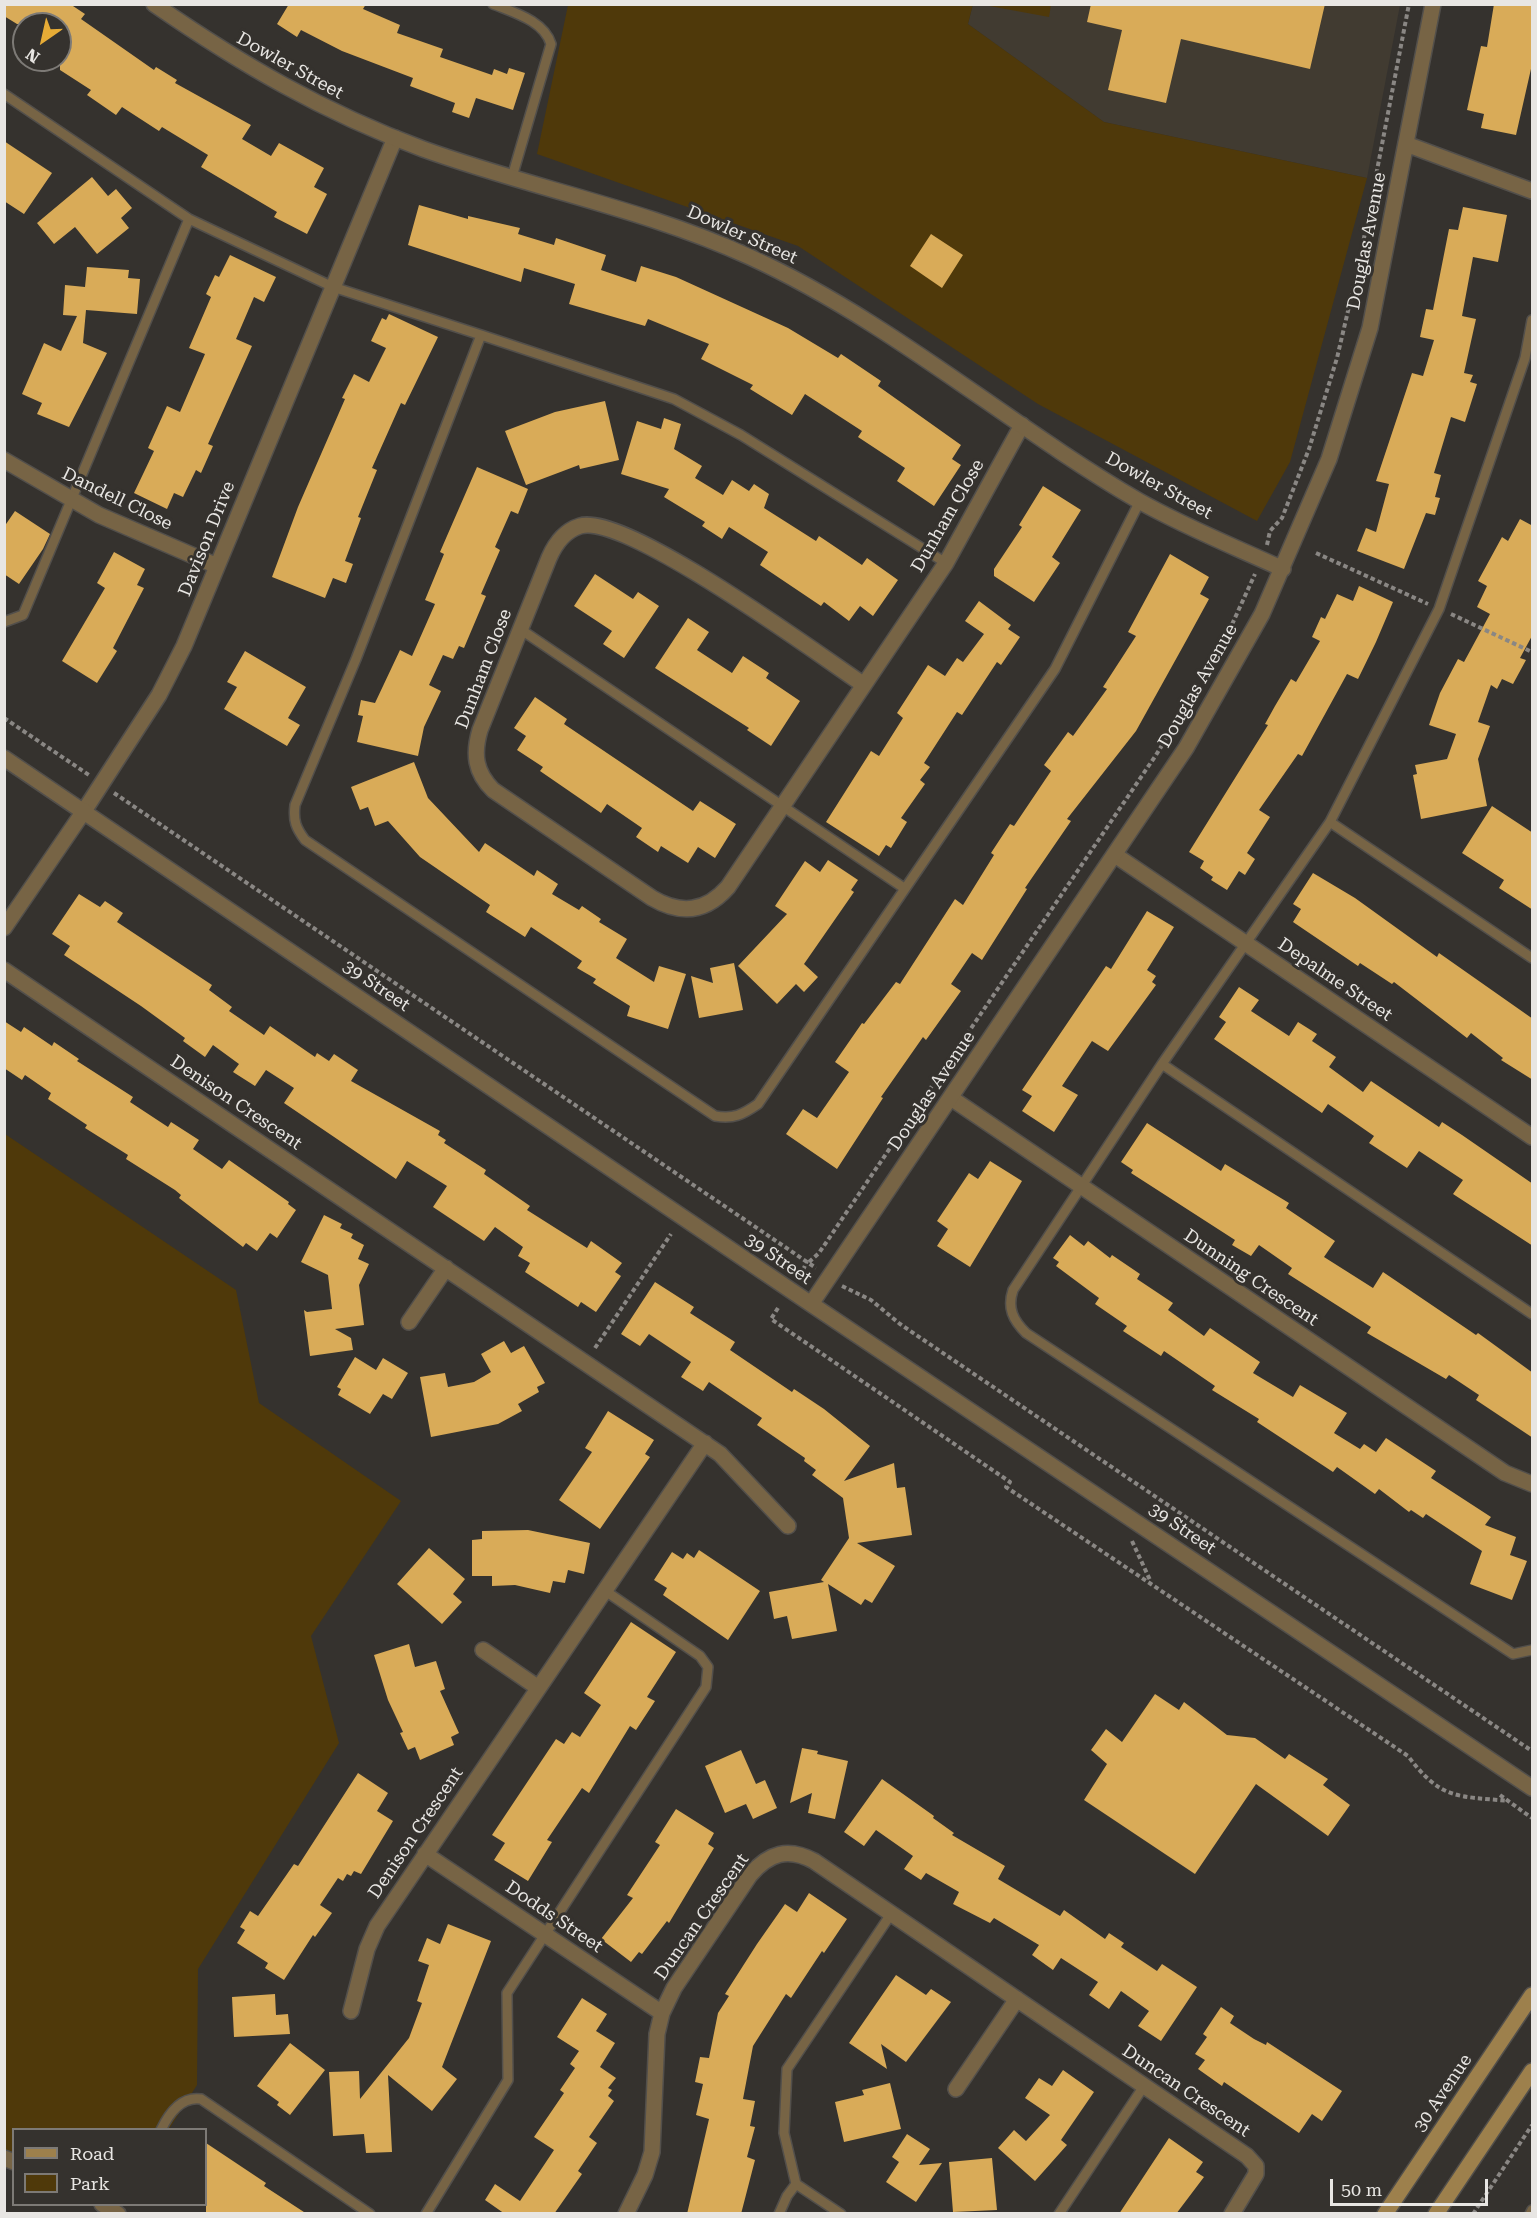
<!DOCTYPE html>
<html>
<head>
<meta charset="utf-8">
<style>
	body { margin:0 }
	#map { position:relative; width:1537px; height:2218px; overflow:hidden; background:#35322e; font-family:"Roboto Serif",serif }
	canvas { display:block }
	.frame { position:absolute; inset:0; border:6px solid #e8e6e3; pointer-events:none }
	.legend { position:absolute; left:12px; top:2128px; width:195px; height:78px; box-sizing:border-box; background:#35322e; border:2px solid #7d7a76; margin:0; padding:8px 10px; list-style:none; font-size:18px; color:#e8e6e3 }
	.legend li { display:flex; align-items:center; gap:12px; height:30px }
	.legend b { width:30px; border:2px solid #7d7a76 }
	.north { position:absolute; left:12px; top:12px; width:60px; height:60px; box-sizing:border-box; background:#35322e; border:2px solid #7d7a76; border-radius:50%; rotate:214deg; font-size:16px; font-weight:700; line-height:24px; text-align:center; color:#e8e6e3 }
	.north::after { content:''; display:block; margin:auto; width:21px; height:27px; background:#e7ac36; clip-path:polygon(50% 0,100% 100%,50% 72%,0 100%) }
	.scale { position:absolute; left:1330px; top:2179px; width:158px; height:27px; box-sizing:border-box; border:3px solid #e8e6e3; border-top:0; padding-left:8px; font-size:18px; line-height:21px; white-space:nowrap; color:#e8e6e3; -webkit-text-stroke:4px #35322e; paint-order:stroke }
</style>
</head>
<body>
<div id="map">
<canvas width="1537" height="2218"></canvas>
<div class="frame"></div>
<ul class="legend">
<li><b style="height:8px;background:#9d804c"></b>Road</li>
<li><b style="height:16px;background:#4f390a"></b>Park</li>
</ul>
<div class="north">N</div>
<div class="scale">50 m</div>
</div>
<script>
const c = document.querySelector('canvas').getContext('2d');
c.lineJoin = 'round';
function fill(path, color) { c.fillStyle = color; c.fill(path, 'evenodd'); }
function strokePath(path, color, width, dash) { c.strokeStyle = color; c.lineWidth = width; c.lineCap = dash ? 'butt' : 'round'; c.setLineDash(dash || []); c.stroke(path); }
function drawText(font, color, halo, rows, align = 'center') {
  c.font = font + ' "Roboto Serif",serif'; c.lineWidth = 6; c.setLineDash([]); c.textBaseline = 'middle'; c.strokeStyle = halo; c.fillStyle = color; for (const [text, x, y, turn = 0] of rows) {
    c.save(); c.translate(x, y); c.rotate((+turn || 0) * Math.PI / 180); c.textAlign = isNaN(turn) ? turn : align; if (halo) c.strokeText(text, 0, 0); c.fillText(text, 0, 0); c.restore();
  }
}
const built = new Path2D(`
	M973,4L1400,5L1367,178L1104,122L968,24Z`);
const green = new Path2D(`
	M973,4L968,24L1104,122L1367,178L1290,462L1257,521L1038,404L798,246L537,154L568,5Z
	M984,5H1051L1049,17Z
	M5,1134L236,1290L259,1403L401,1501L311,1636L339,1743L198,1969L197,2085L169,2129L14,2130L13,2162L5,2158Z`);
const building = new Path2D(`
	M4,4H70L85,14L81,19L154,70L156,67L177,80L175,83L251,125L242,139L271,156L279,143L324,168L314,187L327,194L307,234L274,217L277,212L201,167L208,155L162,127L159,131L122,107L116,115L87,95L91,90L60,70V24H17L4,16Z
	M289,4H366L363,9L400,25L397,33L443,49L440,57L492,75L494,69L507,74L509,68L525,73L513,110L476,98L469,118L452,112L455,103L410,86L413,78L342,51L301,30L297,37L277,24Z
	M1091,4H1325L1310,69L1181,39L1166,103L1108,90L1122,30L1087,22Z
	M1494,4H1533V60L1516,135L1481,128L1484,114L1467,110L1481,46L1487,47Z
	M4,141L52,173L24,214L4,201Z
	M92,177L108,196L116,189L132,208L121,218L129,228L97,254L75,227L54,244L37,223Z
	M419,205L468,219V216L520,228L518,234L554,245L556,238L606,255L601,270L636,282L641,266L676,277L788,328L838,358L841,354L881,381L878,386L961,445L952,459L961,465L934,506L897,481L905,468L858,437L862,431L805,394L792,415L750,389L753,385L701,359L709,344L648,319L645,326L569,304L575,284L524,268L521,282L408,245Z
	M1463,207L1507,215L1498,262L1473,257L1462,316L1476,319L1464,373L1473,375L1470,382L1477,384L1465,422L1451,417L1434,473L1441,475L1435,497L1440,498L1435,515L1426,513L1404,569L1357,551L1366,528L1376,532L1389,484L1376,481L1412,373L1423,376L1434,340L1420,337L1426,309L1433,310L1449,229L1458,230Z
	M931,234L963,255L942,288L910,266Z
	M230,255L276,277L264,302L254,297L236,339L252,346L208,444L213,446L201,473L196,470L183,497L174,493L167,509L134,493L154,451L148,448L167,406L180,412L205,354L189,348L211,297L206,294L215,275L219,277Z
	M87,267L129,270L128,278L140,279L137,314L86,310L83,343L107,353L69,427L37,414L42,403L22,394L44,343L61,351L77,316L63,315L65,285L85,287Z
	M389,314L438,337L405,405L401,403L372,468L377,470L358,517L361,518L345,561L353,564L346,583L333,578L325,598L272,577L298,507L345,399L342,398L354,374L369,382L386,348L371,341L382,318L386,320Z
	M605,401L619,460L580,469L579,465L526,485L505,431L555,412Z
	M664,418L681,424L674,449L702,466L695,478L723,495L732,480L749,491L754,484L769,494L764,508L816,541L819,536L862,565L867,558L898,580L873,616L860,606L849,621L824,602L821,606L760,565L768,552L729,527L722,539L702,526L705,522L664,497L669,489L621,474L637,421L661,429Z
	M477,467L528,489L518,514L511,511L495,547L500,550L481,594L486,596L464,648L459,646L453,659L443,655L429,685L441,691L424,727L418,756L357,742L363,716L358,715L361,700L375,703L400,650L412,656L435,604L425,600L444,554L440,552Z
	M1043,486L1081,510L1052,557L1060,563L1034,602L994,576V569L1022,527L1019,525Z
	M15,511L50,534L43,549L19,584L4,574V527Z
	M1520,519L1533,526V634L1520,658L1526,660L1513,684L1502,679L1497,689L1491,685L1478,722L1490,726L1478,759L1487,806L1421,819L1413,775L1417,774L1415,765L1447,759L1456,734L1429,725L1440,693L1458,659L1464,662L1490,614L1477,607L1487,586L1478,581L1502,537L1508,541Z
	M114,552L145,569L137,585L144,588L113,648L117,651L97,683L62,661L105,588L97,583Z
	M1170,554L1209,577L1200,594L1209,599L1186,641L1136,731L1067,819L1071,821L1025,888L1027,889L982,960L972,953L951,984L961,991L926,1040L923,1037L881,1097L883,1098L837,1169L786,1134L803,1109L817,1118L849,1072L835,1062L862,1023L864,1024L896,982L900,984L955,899L963,905L994,855L991,853L1010,824L1014,826L1051,771L1044,765L1068,732L1073,736L1107,689L1103,687L1136,636L1128,632Z
	M595,574L633,599L638,592L659,606L624,658L603,644L612,631L574,606Z
	M1359,586L1393,602L1376,642L1358,679L1347,674L1302,756L1298,754L1259,810L1270,817L1247,853L1255,859L1245,875L1239,871L1227,890L1211,880L1213,877L1200,868L1204,861L1189,852L1268,725L1265,724L1275,706L1291,679L1296,682L1320,641L1312,637L1321,617L1325,619L1337,594L1353,601Z
	M979,601L1011,625L1008,629L1020,637L1001,665L997,662L962,715L957,712L924,763L930,767L920,780L925,784L901,818L907,822L891,848L886,845L879,856L826,822L871,751L879,756L903,718L897,713L928,665L945,676L957,658L963,662L984,634L965,621Z
	M688,618L709,632L697,650L732,673L743,656L769,673L766,678L800,701L771,746L747,730L749,728L655,668Z
	M245,651L306,687L288,718L300,725L287,746L224,709L237,687L227,682Z
	M535,697L567,719L564,724L693,811L700,801L736,824L715,858L698,847L688,863L661,846L658,852L636,837L642,828L607,804L601,813L540,771L543,767L517,750L526,736L514,728Z
	M414,762L428,798L479,852L485,843L534,876L537,870L558,884L552,894L579,910L582,906L601,919L599,922L627,939L616,958L654,982L659,966L686,974L668,1029L627,1016L630,1006L593,983L596,979L577,968L582,961L531,927L525,937L486,912L490,905L420,857L388,821L375,826L368,807L360,810L351,787Z
	M1492,806L1533,833V910L1499,888L1504,880L1462,853Z
	M828,860L858,880L851,890L854,892L804,964L818,977L804,992L796,984L777,1004L738,966L787,914L775,906L805,861L820,872Z
	M1313,873L1355,898L1437,957L1439,953L1533,1019V1080L1501,1060L1503,1058L1471,1033L1467,1038L1394,982L1392,984L1360,963L1358,966L1293,922L1301,909L1293,904Z
	M79,894L100,907L105,901L123,913L117,922L212,985L209,990L232,1007L229,1011L264,1035L270,1026L315,1057L317,1053L329,1061L334,1054L358,1070L351,1081L440,1131L438,1135L446,1140L444,1143L486,1170L484,1174L530,1206L527,1210L587,1248L591,1241L622,1263L615,1272L621,1276L596,1312L581,1302L578,1307L525,1272L530,1263L518,1256L523,1247L495,1227L484,1241L433,1207L447,1186L407,1161L396,1179L284,1103L294,1088L266,1070L255,1086L233,1072L239,1064L213,1045L205,1057L183,1041L185,1038L141,1006L64,955L70,946L52,934Z
	M1147,911L1174,927L1147,970L1156,976L1152,982L1156,985L1108,1051L1092,1041L1062,1086L1078,1095L1054,1132L1022,1111L1032,1096L1022,1090L1106,966L1111,969Z
	M734,963L743,1010L699,1018L691,976L713,983L710,968Z
	M1239,987L1259,1000L1251,1011L1289,1036L1298,1022L1317,1034L1312,1041L1336,1057L1329,1067L1363,1092L1371,1081L1439,1127L1442,1122L1462,1135L1533,1184V1246L1453,1194L1463,1180L1419,1151L1407,1168L1369,1143L1374,1136L1328,1104L1322,1113L1214,1039L1226,1022L1219,1017Z
	M4,1021L21,1032L24,1027L52,1046L54,1042L79,1059L77,1061L133,1097L130,1102L168,1127L171,1122L199,1140L193,1149L222,1169L229,1160L289,1202L288,1204L296,1210L277,1238L270,1233L257,1251L246,1243L243,1247L179,1198L181,1195L175,1190L126,1159L128,1155L85,1128L87,1125L48,1099L51,1093L25,1075L22,1080L4,1068Z
	M1147,1123L1221,1171L1225,1164L1289,1203L1286,1208L1335,1241L1324,1257L1373,1288L1383,1272L1476,1335L1478,1333L1533,1373V1438L1476,1400L1479,1395L1449,1375L1446,1379L1367,1333L1371,1327L1288,1274L1292,1268L1259,1245L1251,1256L1232,1245L1235,1240L1131,1173L1133,1170L1121,1162Z
	M990,1161L1022,1181L970,1267L937,1246L948,1229L937,1221L969,1173L978,1179Z
	M324,1215L342,1224L340,1228L353,1234L351,1238L364,1245L358,1259L369,1264L359,1285L364,1325L335,1329L351,1338L353,1350L310,1356L304,1310L307,1312L332,1309L328,1275L301,1262Z
	M1070,1235L1084,1246L1088,1241L1110,1258L1112,1255L1140,1274L1137,1279L1173,1303L1168,1310L1204,1336L1210,1328L1260,1362L1253,1373L1293,1397L1300,1385L1347,1413L1334,1433L1360,1449L1364,1444L1376,1452L1386,1438L1436,1471L1431,1478L1491,1517L1485,1525L1516,1537L1510,1555L1527,1561L1512,1600L1470,1584L1482,1551L1426,1514L1423,1518L1411,1510L1409,1512L1379,1489L1375,1494L1337,1467L1333,1472L1257,1422L1259,1419L1212,1390L1215,1386L1164,1351L1161,1356L1123,1331L1127,1326L1095,1304L1099,1298L1056,1266L1059,1262L1053,1258Z
	M655,1282L694,1307L690,1313L735,1342L730,1350L792,1392L794,1389L824,1409L870,1446L844,1481L894,1463L897,1488L905,1487L912,1535L857,1543L895,1566L872,1603L865,1599L861,1605L828,1584L837,1631L792,1639L787,1616L774,1619L769,1592L824,1582L821,1580L849,1538L843,1498L812,1475L816,1470L804,1461L805,1458L757,1425L762,1418L709,1382L703,1391L681,1377L691,1362L649,1334L640,1346L621,1334Z
	M504,1341L511,1353L524,1346L545,1383L537,1387L539,1392L518,1404L522,1411L498,1424L431,1437L420,1377L445,1373L448,1387L474,1382L491,1372L481,1354Z
	M355,1357L376,1370L383,1358L408,1373L392,1399L383,1394L370,1414L338,1395L341,1389L337,1387Z
	M608,1411L654,1440L645,1454L650,1457L600,1529L559,1500L592,1452L585,1448Z
	M528,1530L590,1543L584,1574L568,1570L565,1583L553,1581L550,1593L515,1585L492,1586V1576H472V1540L482,1539V1531Z
	M429,1548L465,1579L453,1594L462,1602L442,1624L397,1584Z
	M699,1550L760,1591L728,1640L663,1595L667,1588L654,1580L672,1552L683,1559L687,1553L694,1558Z
	M631,1622L676,1652L647,1697L655,1701L636,1730L630,1726L589,1793L582,1788L547,1840L552,1842L528,1881L494,1860L505,1843L492,1835L556,1739L564,1744L572,1732L580,1737L601,1705L584,1693Z
	M409,1644L415,1667L436,1661L445,1689L440,1691L459,1733L451,1737L454,1745L420,1760L415,1747L408,1750L400,1733L403,1732L388,1700L374,1655Z
	M1155,1694L1179,1710L1184,1702L1227,1735L1255,1738L1285,1759L1289,1754L1328,1779L1323,1785L1350,1805L1328,1836L1256,1784L1195,1874L1084,1800L1107,1764L1091,1750L1106,1729L1122,1742Z
	M802,1748L818,1751L817,1754L848,1761L835,1819L808,1813L812,1793L790,1803Z
	M741,1750L756,1784L765,1780L777,1808L753,1819L746,1804L725,1813L705,1766Z
	M358,1773L388,1793L377,1811L393,1821L361,1874L354,1871L351,1876L347,1874L343,1881L338,1878L320,1905L332,1913L315,1937L313,1935L284,1980L265,1968L268,1963L237,1943L245,1930L240,1927L250,1911L258,1916L294,1864L298,1866Z
	M882,1779L934,1816L933,1818L954,1833L952,1835L1005,1866L998,1879L1060,1916L1064,1910L1105,1939L1109,1933L1124,1943L1121,1947L1157,1971L1162,1964L1197,1987L1161,2041L1138,2026L1149,2011L1121,1991L1109,2009L1089,1995L1098,1982L1061,1958L1053,1970L1032,1955L1039,1945L994,1918L990,1923L953,1904L959,1892L926,1873L921,1880L904,1869L913,1856L876,1830L864,1846L844,1832Z
	M676,1809L714,1833L708,1844L714,1848L669,1923L667,1921L642,1954L639,1952L631,1962L601,1939L633,1898L627,1895L660,1845L655,1842Z
	M809,1893L847,1919L824,1953L822,1951L791,1998L786,1994L753,2046L743,2099L755,2101L750,2126L755,2127L747,2157L755,2160L741,2214H687L709,2119L696,2115L703,2084L695,2082L700,2057L709,2058L718,2013L729,1996L725,1994L757,1944L785,1904L797,1912Z
	M448,1924L491,1941L442,2067L457,2079L432,2111L388,2075L392,2152L366,2153L364,2134L333,2136L329,2072L359,2071L360,2099L409,2038L422,2003L417,2001L429,1965L418,1961L427,1938L440,1944Z
	M896,1975L926,1995L931,1989L951,2002L906,2062L881,2044L887,2069L849,2043Z
	M275,1994L276,2015L288,2014L290,2034L234,2037L232,1997Z
	M582,1998L607,2014L596,2031L615,2043L600,2067L616,2078L608,2088L612,2090L608,2096L614,2101L589,2137L597,2143L578,2171L582,2174L554,2214H505L485,2200L495,2184L520,2201L554,2150L534,2137L564,2093L560,2090L575,2068L570,2064L579,2051L557,2037Z
	M1221,2007L1234,2016L1230,2023L1254,2039L1266,2045L1267,2042L1342,2091L1322,2121L1312,2114L1299,2133L1224,2082L1222,2086L1198,2069L1205,2060L1195,2054L1207,2037L1203,2034Z
	M290,2043L325,2070L290,2115L277,2105L279,2102L257,2086Z
	M1063,2070L1094,2092L1061,2140L1067,2145L1035,2181L998,2148L1014,2130L1026,2141L1050,2115L1025,2098L1039,2078L1052,2086Z
	M890,2083L901,2129L844,2142L835,2102L864,2095L862,2090Z
	M907,2134L930,2149L919,2165L942,2163L916,2202L886,2182L899,2162L892,2157Z
	M1169,2138L1203,2162L1196,2172L1204,2177L1176,2214H1119Z
	M206,2143L266,2183L264,2186L307,2214H206Z
	M992,2158L997,2210L953,2212L949,2162Z`);
const path = new Path2D(`
	M1267,545L1270,531L1282,518L1309,449L1337,358L1359,264L1409,4
	M1316,553L1428,604
	M1451,614L1532,652
	M1229,631L1255,574
	M4,718L89,775
	M114,793L816,1268
	M809,1262L819,1253L1156,755L1196,690
	M800,1277L807,1261
	M842,1286L871,1300L900,1324L1532,1751
	M778,1308L771,1319L1010,1482L1006,1487L1408,1756C1441,1800 1457,1796 1509,1801
	M595,1348L671,1234
	M1132,1541L1150,1580
	M1500,1795L1532,1818
	M1473,2214L1532,2125`);
const service = new Path2D(`
	M493,4C515,13 544,21 551,44L512,177
	M4,94L189,219L23,615L4,622
	M189,219L333,287L481,335L356,659L295,805C293,821 296,828 305,840L715,1116C734,1119 742,1115 758,1104L1055,669L1140,501
	M1532,320L1525,358L1439,609L1330,822L1162,1064L1013,1290C1007,1308 1013,1320 1026,1333L1513,1654L1532,1650
	M481,335L674,399L741,435L946,563
	M520,629L904,888
	M1330,822L1532,958
	M1162,1064L1532,1314
	M161,2130C169,2113 181,2096 201,2099L370,2214
	M426,2214L508,2080L507,1993L706,1687L708,1667L700,1656L604,1590
	M779,2214L787,2196L796,2184
	M841,2214L796,2184L784,2133L787,2069L891,1914
	M1059,2214L1144,2086
	M1530,2214L1532,2210`);
const minor = new Path2D(`
	M4,460L99,515L217,566
	M864,685C819,655 625,512 580,526C564,531 555,544 549,558L480,730C473,754 475,772 493,790L652,898C681,915 706,912 728,887L946,563L1022,425
	M84,811L159,695L184,646L395,138
	M1115,855L1532,1137
	M4,970L720,1454L788,1526
	M951,1098L1505,1473L1532,1484
	M409,1322L446,1268
	M483,1650L537,1687
	M425,1854L662,2013
	M351,2011L367,1949L377,1926L705,1443
	M956,2089L1017,1999
	M626,2214L645,2175L652,2152L657,2034L662,2013L674,1988L750,1875C769,1853 788,1847 814,1861L1247,2156L1256,2166V2174L1232,2214`);
const tertiary = new Path2D(`
	M154,4C241,64 323,112 423,149C531,188 645,209 750,257C890,321 1007,424 1139,501C1185,527 1235,547 1283,569
	M1406,144L1532,191
	M4,758L811,1304L1532,1788
	M4,928L84,811
	M811,1304L1186,748L1262,614L1329,459L1370,328L1433,4
	M4,2158L14,2162
	M102,2204L118,2214`);
const secondary = new Path2D(`
	M1385,2214L1532,1995
	M1436,2214L1532,2071`);
const streetNames = [
	["Dowler Street",290,66,29],
	["Dowler Street",742,235,24],
	["Douglas Avenue",1367,241,-79],
	["Dowler Street",1159,486,29],
	["Dandell Close",117,499,26],
	["Dunham Close",948,516,-60],
	["Davison Drive",207,539,-68],
	["Dunham Close",484,669,-69],
	["Douglas Avenue",1198,686,-60],
	["Depalme Street",1335,980,34],
	["39 Street",376,986,34],
	["Douglas Avenue",932,1091,-56],
	["Denison Crescent",236,1103,34],
	["39 Street",778,1259,34],
	["Dunning Crescent",1251,1278,34],
	["39 Street",1182,1529,34],
	["Denison Crescent",416,1833,-56],
	["Dodds Street",554,1917,34],
	["Duncan Crescent",702,1917,-55],
	["Duncan Crescent",1186,2091,34],
	["30 Avenue",1443,2093,-56]
];
fill(built, '#413b31');
fill(green, '#4f390a');
fill(building, '#d9ab58');
strokePath(service, '#524f4b', 12);
strokePath(minor, '#524f4b', 18);
strokePath(tertiary, '#524f4b', 18);
strokePath(secondary, '#524f4b', 18);
strokePath(path, '#8a8784', 4, [4.5, 3]);
strokePath(service, '#776445', 9);
strokePath(minor, '#776445', 15);
strokePath(tertiary, '#776445', 15);
strokePath(secondary, '#9d804c', 15);
drawText('18px', '#e8e6e3', '#35322e', streetNames);
</script>
</body>
</html>
